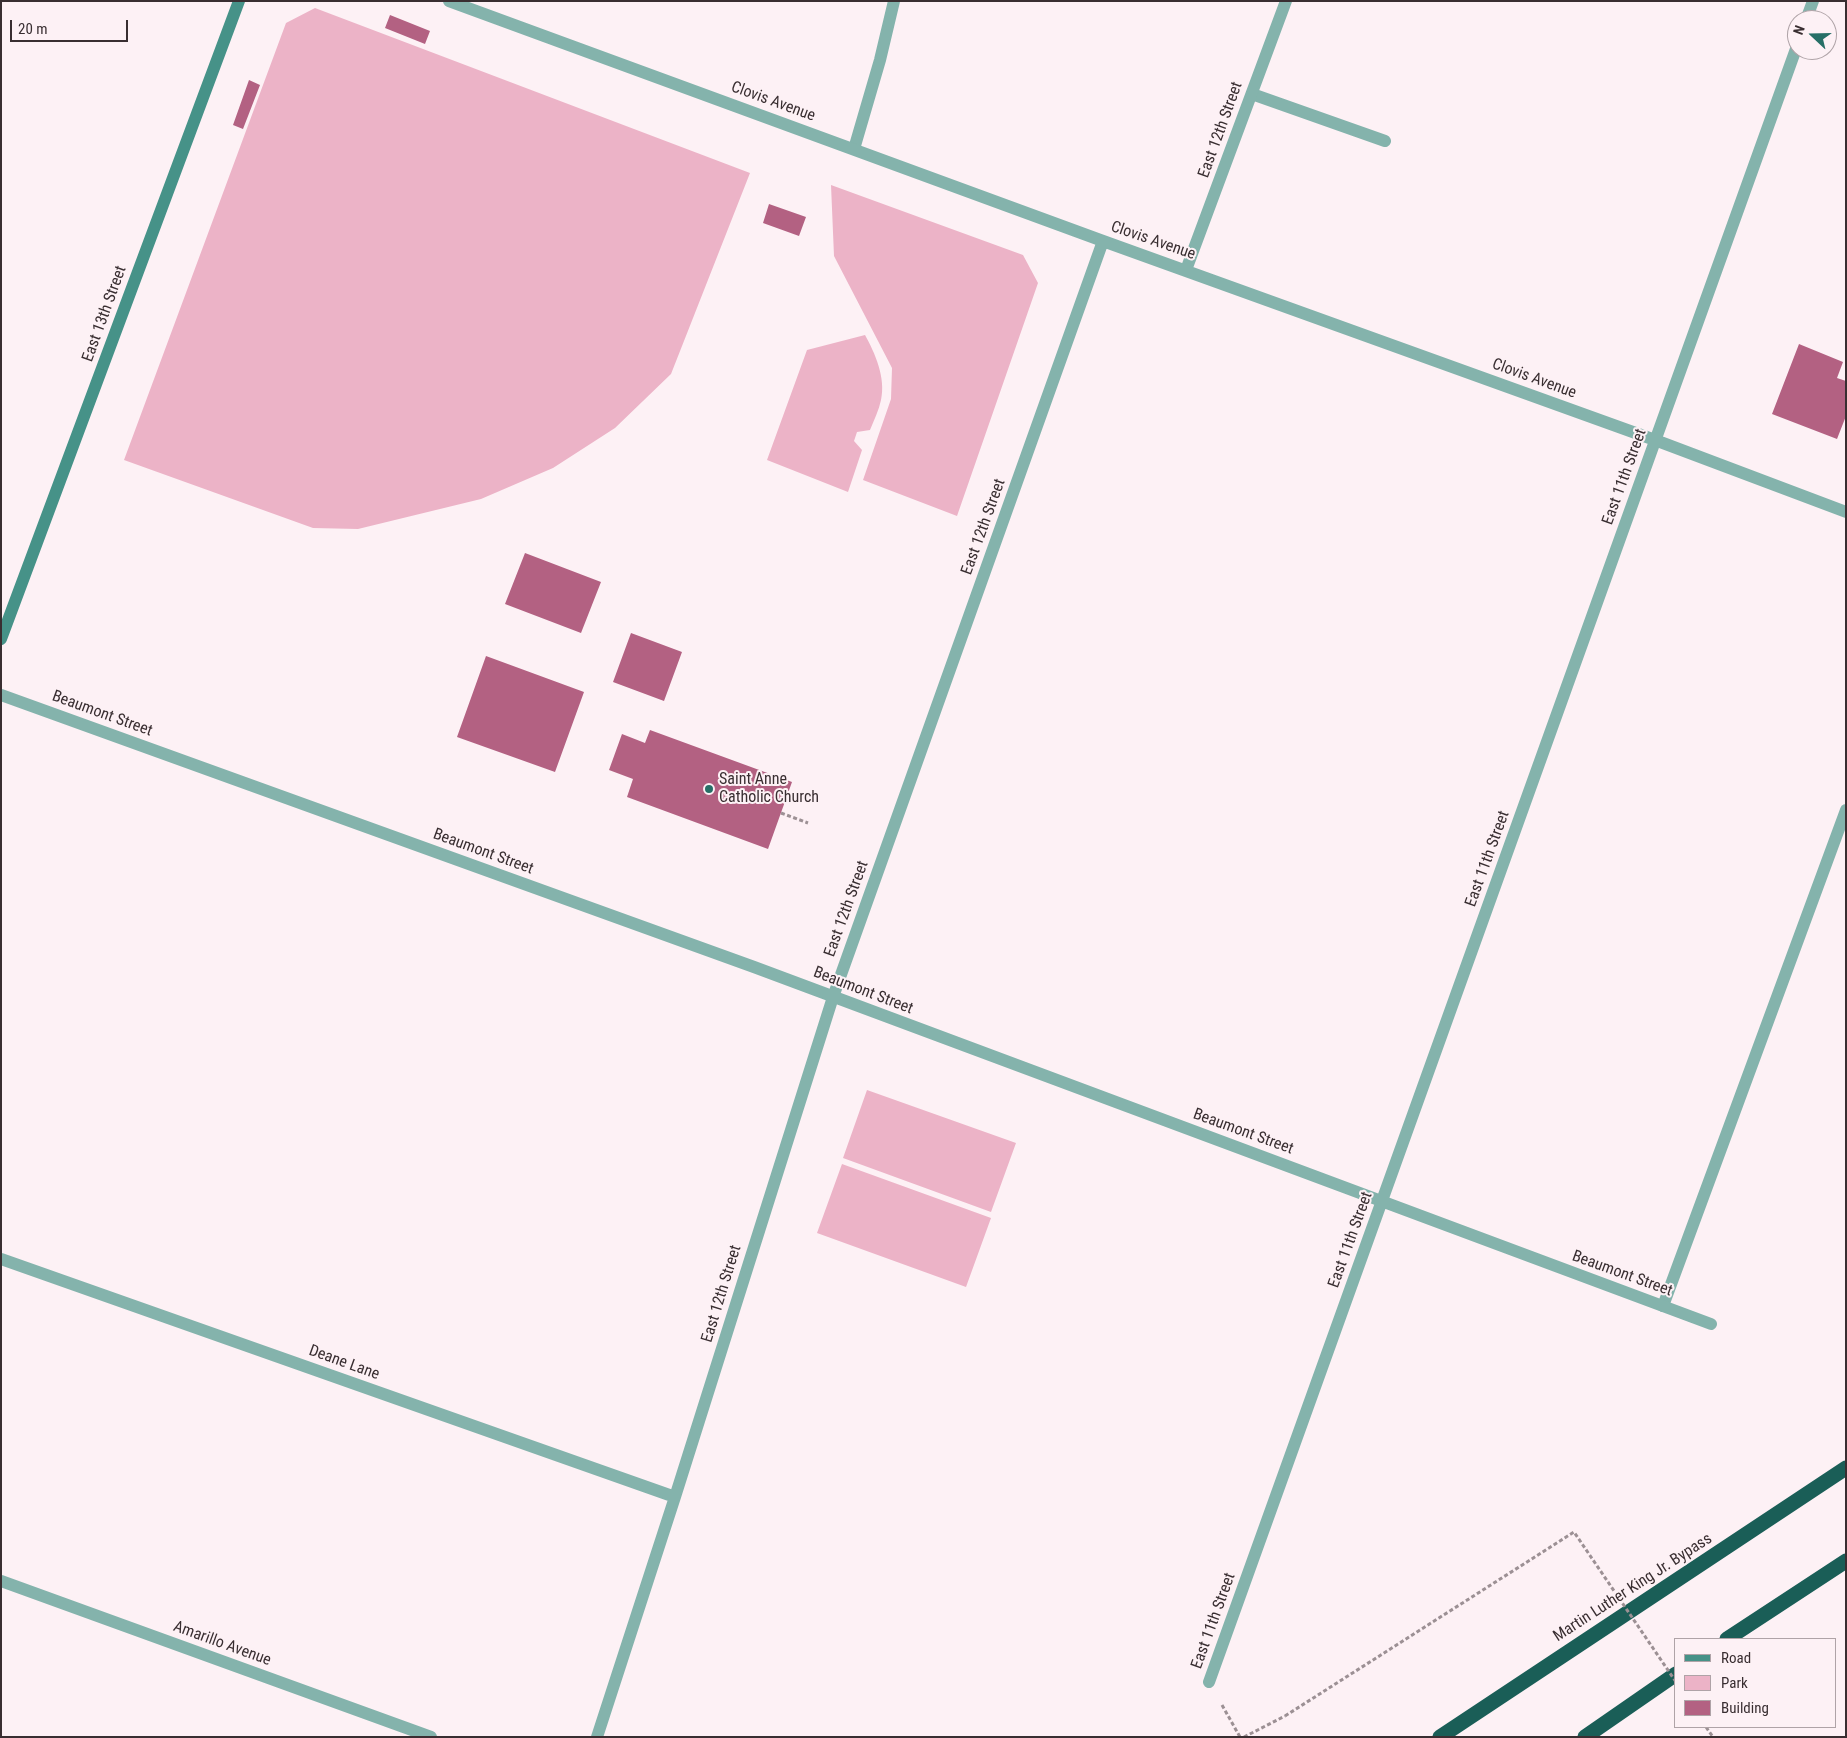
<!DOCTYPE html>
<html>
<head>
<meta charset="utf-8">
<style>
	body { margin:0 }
	#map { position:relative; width:1847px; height:1738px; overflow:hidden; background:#fdf1f5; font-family:"Roboto Condensed",sans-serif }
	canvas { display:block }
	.frame { position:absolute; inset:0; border:2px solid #392e31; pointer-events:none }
	.legend { position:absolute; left:1674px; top:1638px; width:162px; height:90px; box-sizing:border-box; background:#fdf1f5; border:1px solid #afa3a7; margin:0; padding:6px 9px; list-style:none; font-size:15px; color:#392e31 }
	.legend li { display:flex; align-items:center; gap:10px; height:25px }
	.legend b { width:25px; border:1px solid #afa3a7 }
	.north { position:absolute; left:1787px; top:10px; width:50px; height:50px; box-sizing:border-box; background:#fdf1f5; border:1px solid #afa3a7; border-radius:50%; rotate:291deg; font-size:14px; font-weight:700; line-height:20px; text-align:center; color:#392e31 }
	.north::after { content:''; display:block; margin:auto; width:18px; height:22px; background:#276f67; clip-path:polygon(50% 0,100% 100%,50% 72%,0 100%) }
	.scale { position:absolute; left:10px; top:20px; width:118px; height:22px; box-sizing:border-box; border:2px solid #392e31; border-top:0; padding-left:6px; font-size:15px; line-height:18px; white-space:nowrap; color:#392e31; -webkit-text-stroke:4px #fdf1f5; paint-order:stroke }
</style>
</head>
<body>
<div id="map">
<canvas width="1847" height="1738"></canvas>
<div class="frame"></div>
<ul class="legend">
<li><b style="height:6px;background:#469288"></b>Road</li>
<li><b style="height:14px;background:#ecb3c7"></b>Park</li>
<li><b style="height:14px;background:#b36182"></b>Building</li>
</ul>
<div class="north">N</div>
<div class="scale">20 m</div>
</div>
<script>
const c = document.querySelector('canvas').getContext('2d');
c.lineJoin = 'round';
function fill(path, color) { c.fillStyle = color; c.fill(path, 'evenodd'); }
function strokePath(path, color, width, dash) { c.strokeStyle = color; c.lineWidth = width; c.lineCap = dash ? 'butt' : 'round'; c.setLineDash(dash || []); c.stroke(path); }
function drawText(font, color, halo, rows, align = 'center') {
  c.font = font + ' "Roboto Condensed",sans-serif'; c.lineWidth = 4; c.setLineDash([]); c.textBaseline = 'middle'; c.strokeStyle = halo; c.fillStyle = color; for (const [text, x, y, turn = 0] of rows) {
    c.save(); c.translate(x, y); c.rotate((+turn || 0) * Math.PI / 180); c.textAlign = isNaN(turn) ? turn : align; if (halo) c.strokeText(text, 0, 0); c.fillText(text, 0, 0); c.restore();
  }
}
const green = new Path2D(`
	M315,8L750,173L671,374L615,428L553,468L481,499L358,529L313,528L124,460L286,23Z
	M831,185L1023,255L1038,283L957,516L863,480L891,399L892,368L834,256Z
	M865,335C875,353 886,378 881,400C879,410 874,420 870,430L857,432L854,441L862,450L848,492L767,460L807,350Z
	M867,1090L1016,1143L991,1212L843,1158Z
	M842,1164L991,1218L966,1287L817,1233Z`);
const building = new Path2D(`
	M390,15L430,31L425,44L385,28Z
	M249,80L260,85L243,129L233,125Z
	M769,204L806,217L799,236L763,223Z
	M1799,344L1843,362L1837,378L1846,381V416L1837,439L1772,414Z
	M525,553L601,582L581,633L505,604Z
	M631,633L682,652L664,701L613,682Z
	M486,656L584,692L555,772L457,737Z
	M650,730L792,782L768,849L627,797L633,779L609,770L622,734L645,743Z`);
const path = new Path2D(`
	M781,813L808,823
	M1222,1705L1240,1737
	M1706,1727L1713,1737
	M1244,1737L1285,1716`);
const lane = new Path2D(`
	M1252,94L1385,141
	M854,149L880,60L894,1
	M1663,1306L1846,810`);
const street = new Path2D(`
	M449,1L1103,241L1655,440L1846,512
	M1806,20L1813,1
	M1186,270L1286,1
	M1,695L754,967L1711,1324
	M1,1259L675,1497
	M1,1581L431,1737
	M1209,1682L1797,46
	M597,1737L675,1497L833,997L1103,241`);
const secondary = new Path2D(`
	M1,639L239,1`);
const highway = new Path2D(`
	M1727,1639L1846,1561
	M1440,1737L1846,1468
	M1585,1737L1676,1674`);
const pathBridge = new Path2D(`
	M1285,1716L1574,1532L1676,1682`);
const markers = [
	[709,789,5,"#276f67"]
];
const streetNames = [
	["Clovis Avenue",773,102,20],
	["East 12th Street",1221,130,-70],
	["Clovis Avenue",1153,241,19],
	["East 13th Street",105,314,-70],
	["Clovis Avenue",1534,379,20],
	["East 11th Street",1625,477,-70],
	["East 12th Street",984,527,-70],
	["Beaumont Street",102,714,20],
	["Beaumont Street",483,852,20],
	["East 11th Street",1488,859,-70],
	["East 12th Street",847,909,-70],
	["Beaumont Street",863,991,21],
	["Beaumont Street",1243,1132,20],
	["East 11th Street",1351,1240,-70],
	["Beaumont Street",1622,1274,20],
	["East 12th Street",722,1294,-73],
	["Deane Lane",344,1363,20],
	["Martin Luther King Jr. Bypass",1633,1588,-33],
	["East 11th Street",1214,1621,-70],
	["Amarillo Avenue",222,1644,20]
];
const poiNames = [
	["Saint Anne",719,780],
	["Catholic Church",719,798]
];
fill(green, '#ecb3c7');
fill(building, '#b36182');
strokePath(path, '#9c9094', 3, [4, 2.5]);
strokePath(lane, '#84b3ac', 12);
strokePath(street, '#84b3ac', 12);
strokePath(secondary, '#469288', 12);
strokePath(highway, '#1a5e57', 15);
strokePath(pathBridge, '#9c9094', 3, [4, 2.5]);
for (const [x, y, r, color] of markers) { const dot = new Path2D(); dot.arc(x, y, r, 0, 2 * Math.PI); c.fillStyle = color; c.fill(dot); strokePath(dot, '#fdf1f5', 2); }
drawText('16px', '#392e31', '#fdf1f5', streetNames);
drawText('16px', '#392e31', '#fdf1f5', poiNames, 'left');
</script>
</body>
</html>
